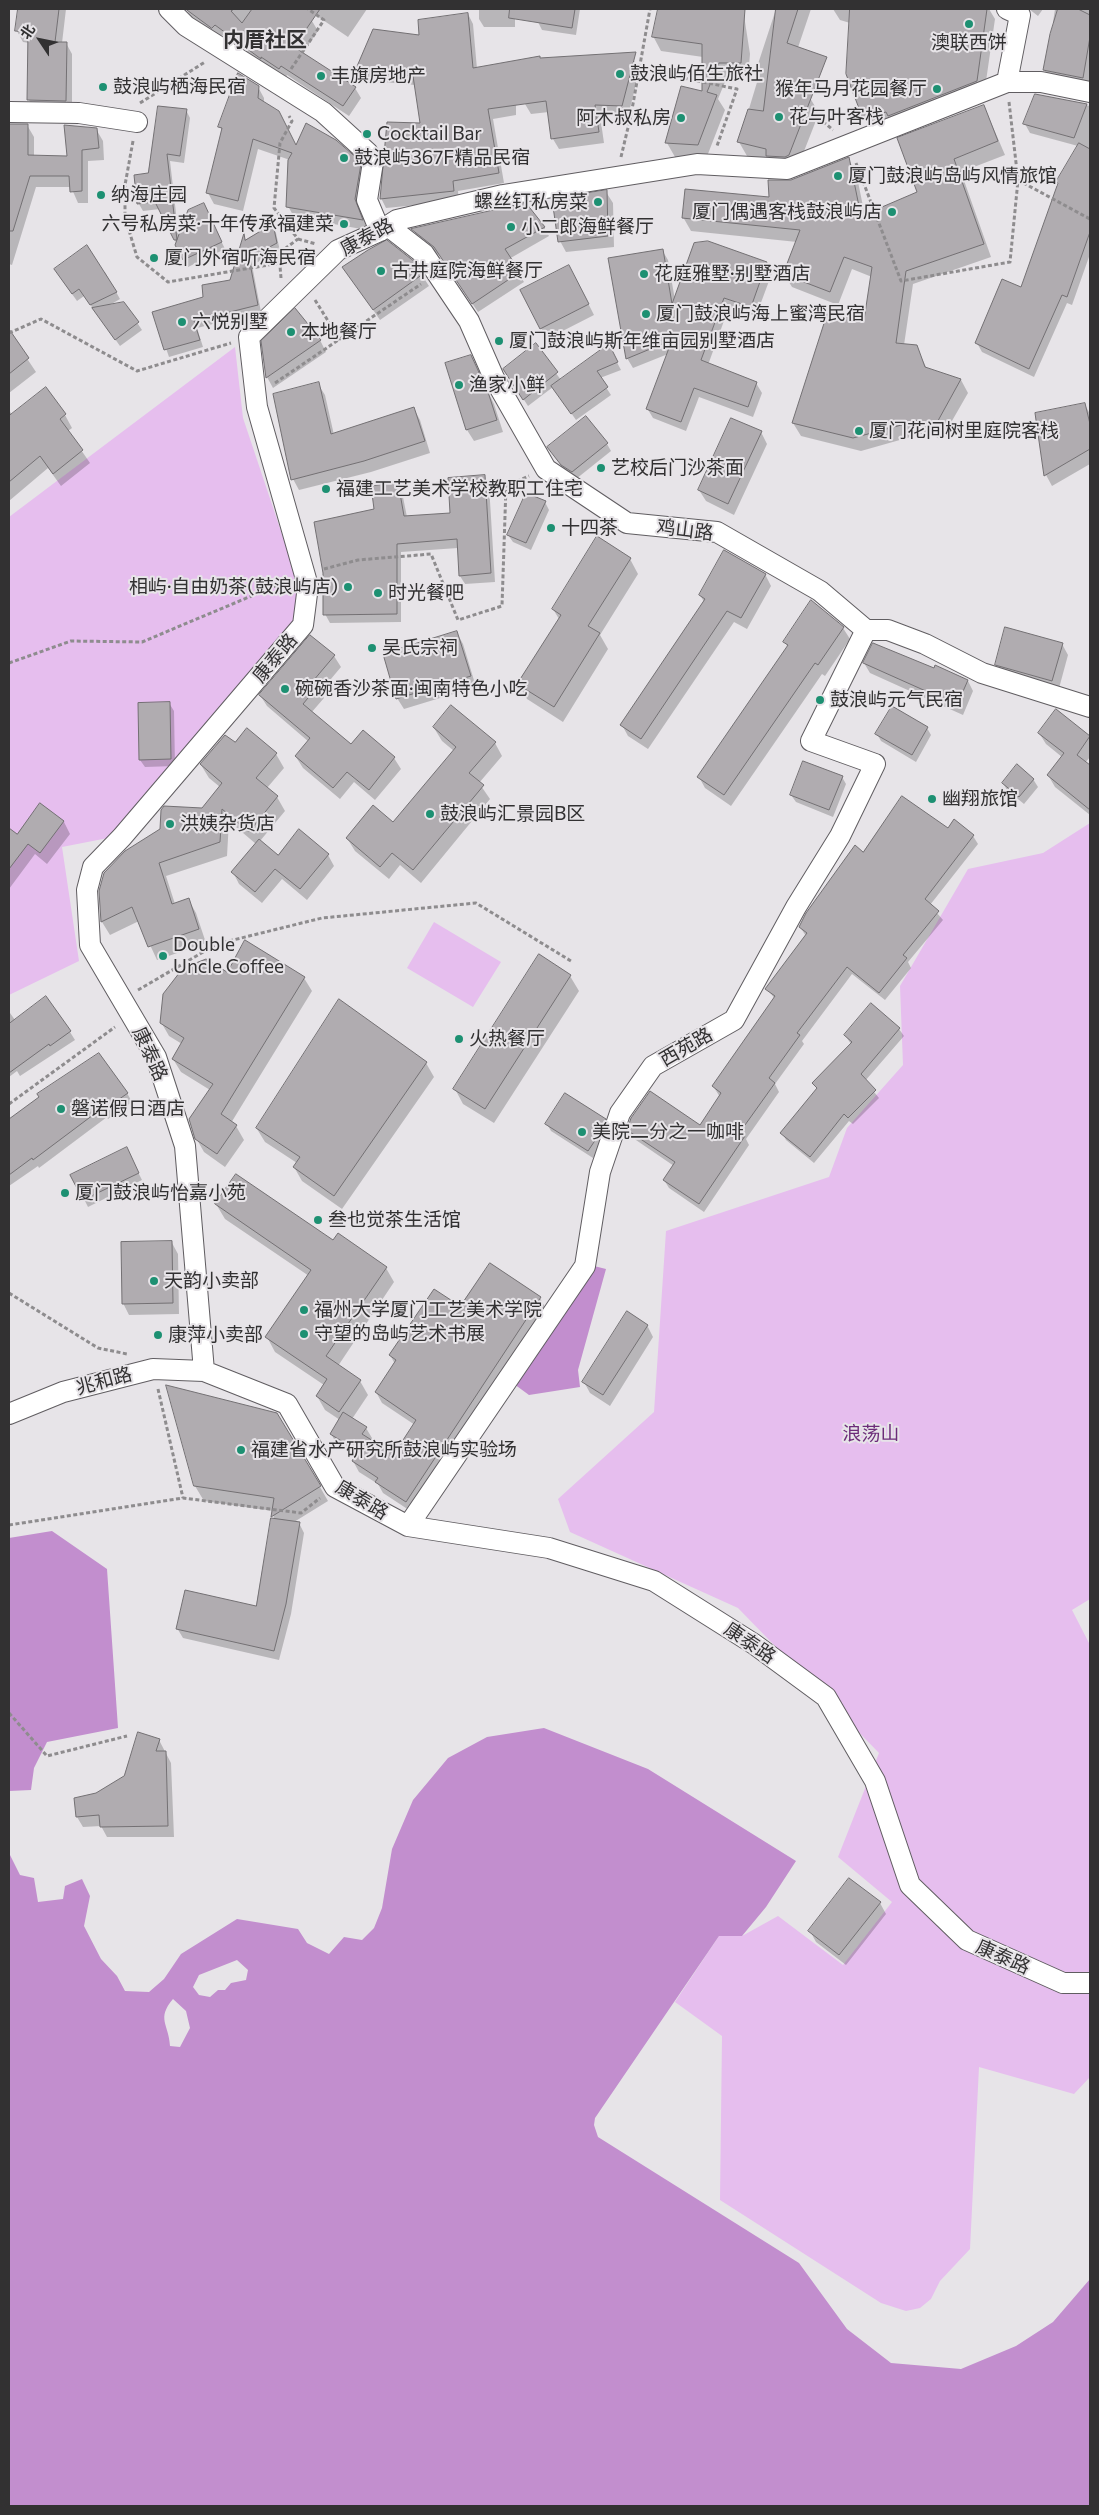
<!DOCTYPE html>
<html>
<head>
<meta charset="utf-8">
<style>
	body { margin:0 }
	#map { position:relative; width:1099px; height:2515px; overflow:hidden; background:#e7e4e8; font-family:Commissioner,"Noto Sans SC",sans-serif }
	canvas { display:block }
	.frame { position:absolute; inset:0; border:10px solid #323132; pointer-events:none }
	.north { position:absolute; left:15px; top:15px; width:50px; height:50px; -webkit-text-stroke:4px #e7e4e8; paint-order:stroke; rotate:304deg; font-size:14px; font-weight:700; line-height:20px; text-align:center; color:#323132 }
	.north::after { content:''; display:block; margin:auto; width:18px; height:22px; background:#323132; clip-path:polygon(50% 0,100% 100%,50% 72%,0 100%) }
</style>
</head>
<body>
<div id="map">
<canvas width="1099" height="2515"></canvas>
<div class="frame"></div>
<div class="north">北</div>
</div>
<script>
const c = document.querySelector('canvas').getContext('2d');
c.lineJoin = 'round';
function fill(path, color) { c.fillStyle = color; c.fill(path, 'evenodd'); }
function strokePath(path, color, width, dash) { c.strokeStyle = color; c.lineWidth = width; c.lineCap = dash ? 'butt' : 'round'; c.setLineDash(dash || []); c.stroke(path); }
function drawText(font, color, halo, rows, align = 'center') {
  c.font = font + ' Commissioner,"Noto Sans SC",sans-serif'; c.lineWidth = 4; c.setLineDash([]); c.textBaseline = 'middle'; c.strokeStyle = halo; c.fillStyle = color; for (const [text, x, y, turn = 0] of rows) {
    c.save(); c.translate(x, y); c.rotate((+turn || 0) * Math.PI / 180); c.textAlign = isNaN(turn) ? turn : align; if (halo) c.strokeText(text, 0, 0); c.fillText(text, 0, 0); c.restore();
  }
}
const green = new Path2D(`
	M235,347L243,418L302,594L294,627L108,838L62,847L79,961L9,995V517Z
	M1090,823V1599L1072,1610L1090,1645V2077L1074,2094L979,2067L970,2249L940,2281L931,2299L920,2308L906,2311L881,2303L720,2200L722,2036L675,2002L719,1936H742L778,1916L843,1965L892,1902L838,1857L879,1753L738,1608L570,1532L558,1499L654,1412L666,1231L829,1177L847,1128L903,1065L900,986L968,869L1043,853Z
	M434,922L501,962L473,1007L407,968Z`);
const water = new Path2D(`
	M594,1266L606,1269L578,1370L580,1387L529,1395L514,1384Z
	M52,1531L107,1569L118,1728L47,1742L34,1768L31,1790L9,1791V1538Z
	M544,1728L648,1769L796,1861L766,1907L742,1936H719L595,2118L594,2125L598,2137L799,2263L847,2329L891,2363L961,2369L1016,2346L1053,2322L1090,2279V2506H9V1853L20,1875L34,1878L38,1902L63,1899L65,1886L82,1879L90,1896L84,1926L101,1959L117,1976L125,1991L149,1992L164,1979L181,1954L237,1919L298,1929L307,1943L329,1954L344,1937L362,1940L374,1928L382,1908L392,1849L413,1800L448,1758L487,1737ZM237,1960L248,1970L246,1980L231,1983L225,1990H218L210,1997L199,1995L193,1987L199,1975ZM173,1999L186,2011L190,2028L180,2047L170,2046C169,2024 156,2019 173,1999Z`);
const shadow = new Path2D(`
	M19,9H66L62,43H66L72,54V112L35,111L29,100V43L23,42L17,31Z
	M186,9H294L312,21L318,31L302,54L355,88L361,98L349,116L287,75L285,79L266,68L222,35L218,38L193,20Z
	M311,9H367L348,37L314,14Z
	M479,9H515V27H484L479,19Z
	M540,9H580L576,35L542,30L538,22Z
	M659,9H743L750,54L748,77H727L718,99L725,110L706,159L675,157L667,143L704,93L703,57L661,51L653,36Z
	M776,9H811L784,89L810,98L819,113L797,169L747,156L739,142L761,69L758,64Z
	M833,9H989L995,19L984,95L872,132L864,118L850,23L840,20Z
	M1029,9H1043L1038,16Z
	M1055,9H1090V76L1088,88L1050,80L1044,70L1059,32L1053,22Z
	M468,14L473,24L477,69L516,72V115L493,119L504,183L458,191L459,201L386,208L381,198L422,125L415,85L362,80L356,71Z
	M630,54L636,64V84L628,116L600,115L604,143L559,149L553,139L549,112L531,114L525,104Z
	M258,87L264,98V103L296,147L358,161L366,176L361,210L367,230L294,217L288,206L290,160L258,149L243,211L214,204L208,193L223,132L220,127Z
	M1035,95L1090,106V254L1072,305L1067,303L1034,377L982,352L977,343L1021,289L1059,185L1057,182L1078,146L1030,133L1025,124Z
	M984,106L1005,155L961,172L991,257L913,284L904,345L916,346L927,369L961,380L968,393L941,440L928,432L861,451L801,436L793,423L827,315L865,322L872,277L852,269L838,305L792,287L784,274L797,242L691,231L683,217L770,198L792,181L848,159L856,172L865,216L919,193Z
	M186,110L190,118L184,163L170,161L179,239L207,212L225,249L188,267L160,209L143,211L139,204L149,174Z
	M9,124L27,125L34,137V156L68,157L96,129L103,141L104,160L88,161V203H78L71,187H36L12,265L9,264Z
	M606,192L613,203L614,247L566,252L560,241Z
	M272,226L276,233L280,251L252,265L261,312L197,328L203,347L169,357L154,313L205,298L231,281L244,236L246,240Z
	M544,227L549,236L509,259L524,282L478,312L441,257L418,238L413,230Z
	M87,247L103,270L97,275L99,277L105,272L120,299L108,306L124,303L142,330L120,346L84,296L77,301L60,277Z
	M662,250L668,260L675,300L766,263L772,273L756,316L729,307L708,365L756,383L762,393L753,417L699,397L686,431L653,418L647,408L668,354L633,368L627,358Z
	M414,263L429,286L380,320L344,267Z
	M575,277L594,315L547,339L541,328Z
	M14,339L36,372L9,393V344Z
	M320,340L326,352L273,388L267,377Z
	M535,345L561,380L612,353L621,370L600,378L611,395L576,420L553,387L528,406L509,377Z
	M470,356L494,404L503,432L474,441L467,430L447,363Z
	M318,384L325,395L334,435L414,409L420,420L430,453L371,472L299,490L293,479Z
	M46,389L65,415L72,428L68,431L90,463L61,486L48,468L9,501V410L12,415Z
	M1085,405L1090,414V464L1052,486L1046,475L1036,414Z
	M761,432L767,444L734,515L706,501L699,490Z
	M607,444L611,451L576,479L566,472L549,448Z
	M484,477L489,485L495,582L465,584L460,576L458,548L401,552V622L330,623L325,614L376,510L397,483L402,492L407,517L451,514Z
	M545,502L549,510L531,550L513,542L508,535Z
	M630,559L638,574L600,635L608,649L563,722L527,699L518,684L559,619L553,609Z
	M765,574L771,586L747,629L734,622L648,749L628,736L622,725L704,602L700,595Z
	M843,628L850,639L825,676L822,674L731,806L705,788L699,777L788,648L785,642Z
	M457,633L463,644L476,687L404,709L397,698Z
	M1062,644L1068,655L1058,692L1002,676L996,664Z
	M334,656L341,667L320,692L324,698L311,713L351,746L363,732L394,758L401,769L375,800L354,782L340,799L303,768L296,757L309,742L267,706L260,695Z
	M864,663L934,670L936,667L968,681L973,691L963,715L870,673Z
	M169,703L174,711L175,766L145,767L140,760Z
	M1056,711L1090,738V757L1085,763L1090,767V815L1055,787L1048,775L1062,757L1046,744L1039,733Z
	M434,728L495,743L502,756L479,783L490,799L421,883L400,865L389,879L355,851L347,838L393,824L454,751L442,741Z
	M927,728L931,735L916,762L881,741L877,734Z
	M235,744L276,754L284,768L267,788L277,797L285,811L260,841L278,856L328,855L334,866L307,900L282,879L262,903L239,884L233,872L256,844L229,821L227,856L166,876L175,904L188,899L196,913L206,943L157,960L139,921L110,935L102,922L100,891L202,809L220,787L209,778L201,765Z
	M842,777L846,784L833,817L796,802L791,795Z
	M1033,779L1038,787L1024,804L1007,790L1003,783Z
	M41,805L64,822L70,834L47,864L35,854L9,889V829L17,836Z
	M948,829L973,836L978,844L930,905L943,920L908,962L911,968L885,1000L852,974L802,1041L804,1044L775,1084L779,1092L746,1139L749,1145L704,1212L669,1188L664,1180L674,1166L633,1138L628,1130L700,1126L720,1097L713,1086L775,999L767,989L806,936L800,927L864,853Z
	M228,974L304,978L312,991L231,1123L236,1126L244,1140L225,1167L204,1152L196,1138L210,1090L181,1072L173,1059L182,1044L169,1036L161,1022Z
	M570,976L579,991L494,1123L463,1104L455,1089Z
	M871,1005L899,1029L904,1036L865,1081L879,1098L853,1124L849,1121L814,1163L786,1140L782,1133L817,1089L813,1083L851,1044L845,1035Z
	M10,1013L15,1020L70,1032L75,1040L20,1076L17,1071L9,1077Z
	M426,1063L434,1077L342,1209L302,1181L294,1167L297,1163L265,1142L257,1129Z
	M127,1093L132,1102L108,1119L107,1117L39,1168L38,1166L9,1186V1134L12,1131L9,1120L40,1098Z
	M605,1119L609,1127L605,1137L593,1158L551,1131L547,1124Z
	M130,1156L142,1180L88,1207L72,1175Z
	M216,1204L333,1242L386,1268L394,1282L338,1366L360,1381L368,1395L352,1419L366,1428L372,1438L371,1441L394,1456L415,1425L382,1403L376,1392L395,1364L390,1355L460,1308L540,1298L546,1309L412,1512L383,1493L378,1484L359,1472L353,1461L356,1456L337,1444L331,1434L340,1420L325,1410L317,1396L324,1385L275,1352L267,1337L309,1276L225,1219Z
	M172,1243L178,1254L179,1314L129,1315L123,1303Z
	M647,1325L653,1337L610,1406L590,1393L584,1382Z
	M195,1486L320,1487L328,1501L294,1522L299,1523L304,1533L291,1614L279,1660L183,1638L177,1628L257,1607L274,1519L273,1511L204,1501Z
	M159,1740L171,1763L174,1837H107L101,1826L83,1827L77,1817L97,1794L125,1776Z
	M880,1903L886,1914L846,1965L816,1942L810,1931Z`);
const building = new Path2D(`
	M18,9H59L55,42H67L66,101L27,100L28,32L15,31Z
	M186,9H234L231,11L242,23L252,9H320L294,47L356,87L343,106L281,66L279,69L261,57V59L215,25L212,28Z
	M510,9H575L572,28L509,18Z
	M658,9H745L741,63H719L707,92L717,95L698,145L665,143L681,86L702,91V44L652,37Z
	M776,9H798L787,43L827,57L789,155L785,157L766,156V149L737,142L748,109L763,111Z
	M850,9H987L977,81L888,116L886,112L863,119L846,74Z
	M1058,9H1078L1090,15V37L1083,78L1043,70L1050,34Z
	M468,13L473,68L540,56V58L636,52L622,106L595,105L599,132L551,139L546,101L488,109L499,173L453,181L454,191L380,199L387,122L420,123L413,76L355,71L373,29L419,35L418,20Z
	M238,73L259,86L258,98L279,111L296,145L306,123L336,140L359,160L361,164L355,199L363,220L286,207L288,160L292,153L253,139L238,201L206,193L222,128L218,127Z
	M1035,94L1087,104L1074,138L1023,124Z
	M984,105L998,141L954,159L984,244L906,271L896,343L917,345L925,367L961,379L934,428L920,420L853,438L792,423L827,314L864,320L872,267L844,257L830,292L783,274L800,230L682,218L685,189L769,197L768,180H791L849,157L861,216L917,192L897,138Z
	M158,106L187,109L180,156L167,154L177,240H174L155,202L137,204L134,175L148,173Z
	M9,124H28V155L67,156L64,125L97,128L99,148L82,150V191L70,192L69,176H30L13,231H9Z
	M1079,143L1090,149V232L1067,297L1062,295L1029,369L975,343L1002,279L1021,287L1058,183L1056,182Z
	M607,190L608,236L558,242L552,199Z
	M204,203L222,242L183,260L175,245L188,210Z
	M526,203L545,227L505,249L520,272L472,304L434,247L411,229Z
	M273,224L277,243L249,258L258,305L194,321L200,340L164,350L152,312L203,297L202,285L230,280L244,233L245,240Z
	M387,240L415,262L423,274L373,310L342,267L368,250Z
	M708,241L767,262L751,307L724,298L701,360L757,382L748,407L694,388L681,422L646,409L672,340L626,359L608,258L663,249L672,304L694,243Z
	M87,245L117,292L90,305L79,289L72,294L54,269Z
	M569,265L589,304L540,329L520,290Z
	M124,302L139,322L115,340L92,308Z
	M295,308L321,340L266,378L261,341Z
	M9,329L29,358L9,374Z
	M536,343L558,372L523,400L503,369Z
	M609,344L618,362L597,371L608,387L571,414L551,386Z
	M471,355L488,392L497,420L466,430L445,363Z
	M319,382L331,434L414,407L425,441L364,461L291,480L273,394Z
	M46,387L66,414L60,419L83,450L53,474L40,456L9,482V416Z
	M1085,403L1090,424V449L1044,476L1035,413Z
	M586,416L608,443L572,472L561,465L547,447Z
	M731,418L762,431L728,504L698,490Z
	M485,475L491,573L459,576L457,539L397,544V614L323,615V573L314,522L374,509L371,486L398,482L404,516L450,513L448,478Z
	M526,493L546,501L526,543L507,535Z
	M597,536L631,558L588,626L600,633L554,707L517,684L561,615L552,609Z
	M724,550L766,574L741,618L727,611L641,739L620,725L705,599L699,595Z
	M811,600L844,627L818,665L815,663L724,795L697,777L788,645L783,642Z
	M1005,627L1063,643L1052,681L995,665Z
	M457,631L471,676L396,699L383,654Z
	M310,635L335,655L313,681L318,686L303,704L351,744L363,730L395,757L369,790L347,772L333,788L295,756L310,738L259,695Z
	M873,643L934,668L935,665L968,680L957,705L863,663Z
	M170,702L171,759L139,760L138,703Z
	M451,705L496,742L469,773L484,785L413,870L392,853L380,867L346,838L373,805L393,822L456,747L433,727Z
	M892,706L928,727L912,755L875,734Z
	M1056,709L1090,736L1077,755L1090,765V810L1047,775L1064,753L1038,733Z
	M247,728L277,753L256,778L278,796L249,832L222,809L220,842L159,863L172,904L189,898L199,929L148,947L132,907L101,922L99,891L104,873L125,851L160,829L161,810L164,806L202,808L222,783L200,764L225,735L235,742Z
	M803,761L843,776L829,810L790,795Z
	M1017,764L1034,779L1019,797L1002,783Z
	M902,796L948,828L954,819L974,835L925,899L939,911L903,955L907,958L879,993L847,967L797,1033L800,1035L769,1078L775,1083L740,1132L745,1136L699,1204L663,1180L675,1162L627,1130L631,1118L650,1091L700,1125L721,1093L712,1086L775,996L765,989L807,933L799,927L806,913L855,845L863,852Z
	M40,803L64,821L40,853L28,844L9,869V828L17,834Z
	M299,829L329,854L300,889L275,869L255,892L231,872L259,839L278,855Z
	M245,940L305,977L221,1114L237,1125L217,1154L195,1139L189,1119L213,1084L172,1059L184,1038L160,1023L163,994L183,968L206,959L227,972Z
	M539,954L571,975L485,1109L453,1089Z
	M46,996L71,1031L50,1046L49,1044L9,1073V1024Z
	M339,999L427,1062L334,1196L293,1167L300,1157L256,1128Z
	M871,1003L900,1028L861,1074L876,1090L848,1118L844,1114L810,1157L780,1133L817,1088L812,1083L852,1042L844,1035Z
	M99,1053L128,1093L102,1111L101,1109L33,1160L32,1158L9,1175V1119L39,1097L37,1094Z
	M565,1093L606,1119L602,1130L588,1151L545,1124Z
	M127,1147L139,1173L83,1200L70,1175Z
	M236,1174L333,1240L338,1233L387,1267L326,1356L361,1380L339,1412L316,1396L327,1379L265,1337L311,1270L215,1204Z
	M172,1241L173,1303L122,1304L121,1242Z
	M490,1263L541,1297L406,1502L375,1482L378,1478L352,1461L358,1451L330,1434L343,1412L367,1427L362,1434L394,1454L416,1420L375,1392L396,1360L389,1355L434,1289L460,1306Z
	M627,1311L648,1325L603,1395L582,1382Z
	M166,1385L277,1413L321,1486L271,1517L274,1498L194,1486Z
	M271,1518L300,1522L286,1604L274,1651L176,1629L185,1590L256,1606Z
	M138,1732L160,1739L156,1751H166L168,1826L100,1827L99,1815L76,1817L74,1798L96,1793L124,1776Z
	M849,1878L881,1902L839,1955L808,1931Z`);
const path = new Path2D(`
	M291,69L324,20L308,9
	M639,69L737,89L717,146
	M1009,102L1018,180L1090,219
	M140,103L205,62
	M813,113L833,130
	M133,141L125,185V217L137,257L168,282L280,263
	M621,157L631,115L650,9
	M856,163L901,281L1010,262L1018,180
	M298,239L316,244
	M281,278L279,253L298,239L274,208L280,143L292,121L289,116
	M315,300L340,340
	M9,333L41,319L137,371L231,343
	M275,383L421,284
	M324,569L358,560L431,554L458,620L502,606L506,486L529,476
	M9,663L71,641L142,642L287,581
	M138,990L217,944L322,918L476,903L571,961
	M9,1104L115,1027
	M9,1293L98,1348L127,1354
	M158,1389L183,1498
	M9,1525L183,1498L301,1513L320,1498
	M9,1713L47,1756L127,1736`);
const street = new Path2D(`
	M169,9L186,26L323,112L368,153L373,162L367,200L380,231
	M1007,82L1020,15L1007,9
	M1090,92L1041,82H1007L787,169L697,164L503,195L397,220L380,231L338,250L249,337L257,407L308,586L303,625L122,837L93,867L87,890L90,945L156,1057L185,1146L204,1371L287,1404L335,1487L408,1526L549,1548L654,1581L754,1644L826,1697L875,1781L910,1885L967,1940L1063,1983H1090
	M9,112L79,113L137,122
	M388,226L424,254L469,321L494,378L546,469L627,523L717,532L820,591L866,630H888L925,644L982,673L1090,707
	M9,1414L63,1392L153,1369L204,1371
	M408,1526L585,1266L600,1172L620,1113L653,1066L734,1020L796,907L840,836L875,764L811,741L866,630`);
const markers = [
	[969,24,5,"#1d9072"],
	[620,74,5,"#1d9072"],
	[321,76,5,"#1d9072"],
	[103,87,5,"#1d9072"],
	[937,89,5,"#1d9072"],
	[779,117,5,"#1d9072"],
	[681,118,5,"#1d9072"],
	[367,134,5,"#1d9072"],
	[344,158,5,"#1d9072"],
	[838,176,5,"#1d9072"],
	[101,195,5,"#1d9072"],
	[598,202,5,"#1d9072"],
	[892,212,5,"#1d9072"],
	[344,224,5,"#1d9072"],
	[511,227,5,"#1d9072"],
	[154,258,5,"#1d9072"],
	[381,271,5,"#1d9072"],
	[644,274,5,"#1d9072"],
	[646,314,5,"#1d9072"],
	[182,322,5,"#1d9072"],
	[291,332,5,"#1d9072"],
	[499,341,5,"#1d9072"],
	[459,385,5,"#1d9072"],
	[859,431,5,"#1d9072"],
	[601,468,5,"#1d9072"],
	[326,489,5,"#1d9072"],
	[551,528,5,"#1d9072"],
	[348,587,5,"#1d9072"],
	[378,593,5,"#1d9072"],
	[372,648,5,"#1d9072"],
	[285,689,5,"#1d9072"],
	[820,700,5,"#1d9072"],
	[932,799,5,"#1d9072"],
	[430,814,5,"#1d9072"],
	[170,824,5,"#1d9072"],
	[163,956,5,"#1d9072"],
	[459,1039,5,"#1d9072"],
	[61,1109,5,"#1d9072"],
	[582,1132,5,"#1d9072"],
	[65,1193,5,"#1d9072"],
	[318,1220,5,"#1d9072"],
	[154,1281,5,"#1d9072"],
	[304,1310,5,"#1d9072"],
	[304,1334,5,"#1d9072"],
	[158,1335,5,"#1d9072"],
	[241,1450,5,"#1d9072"]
];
const poiNames = [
	["澳联西饼",969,43,"center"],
	["鼓浪屿佰生旅社",630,74],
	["丰旗房地产",331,76],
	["鼓浪屿栖海民宿",113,87],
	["猴年马月花园餐厅",927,89,"right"],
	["花与叶客栈",789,117],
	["阿木叔私房",671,118,"right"],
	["Cocktail Bar",377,134],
	["鼓浪屿367F精品民宿",354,158],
	["厦门鼓浪屿岛屿风情旅馆",848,176],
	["纳海庄园",111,195],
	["螺丝钉私房菜",588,202,"right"],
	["厦门偶遇客栈鼓浪屿店",882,212,"right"],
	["六号私房菜·十年传承福建菜",334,224,"right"],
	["小二郎海鲜餐厅",521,227],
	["厦门外宿听海民宿",164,258],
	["古井庭院海鲜餐厅",391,271],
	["花庭雅墅·别墅酒店",654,274],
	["厦门鼓浪屿海上蜜湾民宿",656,314],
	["六悦别墅",192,322],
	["本地餐厅",301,332],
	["厦门鼓浪屿斯年维亩园别墅酒店",509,341],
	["渔家小鲜",469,385],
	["厦门花间树里庭院客栈",869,431],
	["艺校后门沙茶面",611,468],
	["福建工艺美术学校教职工住宅",336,489],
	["十四茶",561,528],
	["相屿·自由奶茶(鼓浪屿店)",338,587,"right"],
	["时光餐吧",388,593],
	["吴氏宗祠",382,648],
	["碗碗香沙茶面·闽南特色小吃",295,689],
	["鼓浪屿元气民宿",830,700],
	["幽翔旅馆",942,799],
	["鼓浪屿汇景园B区",440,814],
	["洪姨杂货店",180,824],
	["Double",173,945],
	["Uncle Coffee",173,967],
	["火热餐厅",469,1039],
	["磐诺假日酒店",71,1109],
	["美院二分之一咖啡",592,1132],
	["厦门鼓浪屿怡嘉小苑",75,1193],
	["叁也觉茶生活馆",328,1220],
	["天韵小卖部",164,1281],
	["福州大学厦门工艺美术学院",314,1310],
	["守望的岛屿艺术书展",314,1334],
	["康萍小卖部",168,1335],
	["福建省水产研究所鼓浪屿实验场",251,1450]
];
const streetNames = [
	["康泰路",367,237,-28],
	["鸡山路",685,530,7],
	["康泰路",275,658,-50],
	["西苑路",686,1047,-30],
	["康泰路",150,1054,65],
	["兆和路",104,1381,-15],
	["康泰路",362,1500,31],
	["康泰路",750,1643,34],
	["康泰路",1003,1957,24]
];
const parkNames = [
	["浪荡山",871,1434]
];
const quarterNames = [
	["内厝社区",265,40]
];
fill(green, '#e6beee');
fill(water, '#c28ece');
fill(shadow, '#0003');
fill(building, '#b0acb0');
strokePath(building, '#737073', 1);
strokePath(street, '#605d61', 22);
strokePath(path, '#8e8c8e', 3, [4, 2.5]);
strokePath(street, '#fff', 20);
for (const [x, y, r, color] of markers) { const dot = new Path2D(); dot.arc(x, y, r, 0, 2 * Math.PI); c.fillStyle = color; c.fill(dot); strokePath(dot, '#e7e4e8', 2); }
drawText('19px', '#323132', '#e7e4e8', poiNames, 'left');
drawText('19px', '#323132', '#e7e4e8', streetNames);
drawText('19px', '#6c2c79', '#e7e4e8', parkNames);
drawText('bold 21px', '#323132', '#e7e4e8', quarterNames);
</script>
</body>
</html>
